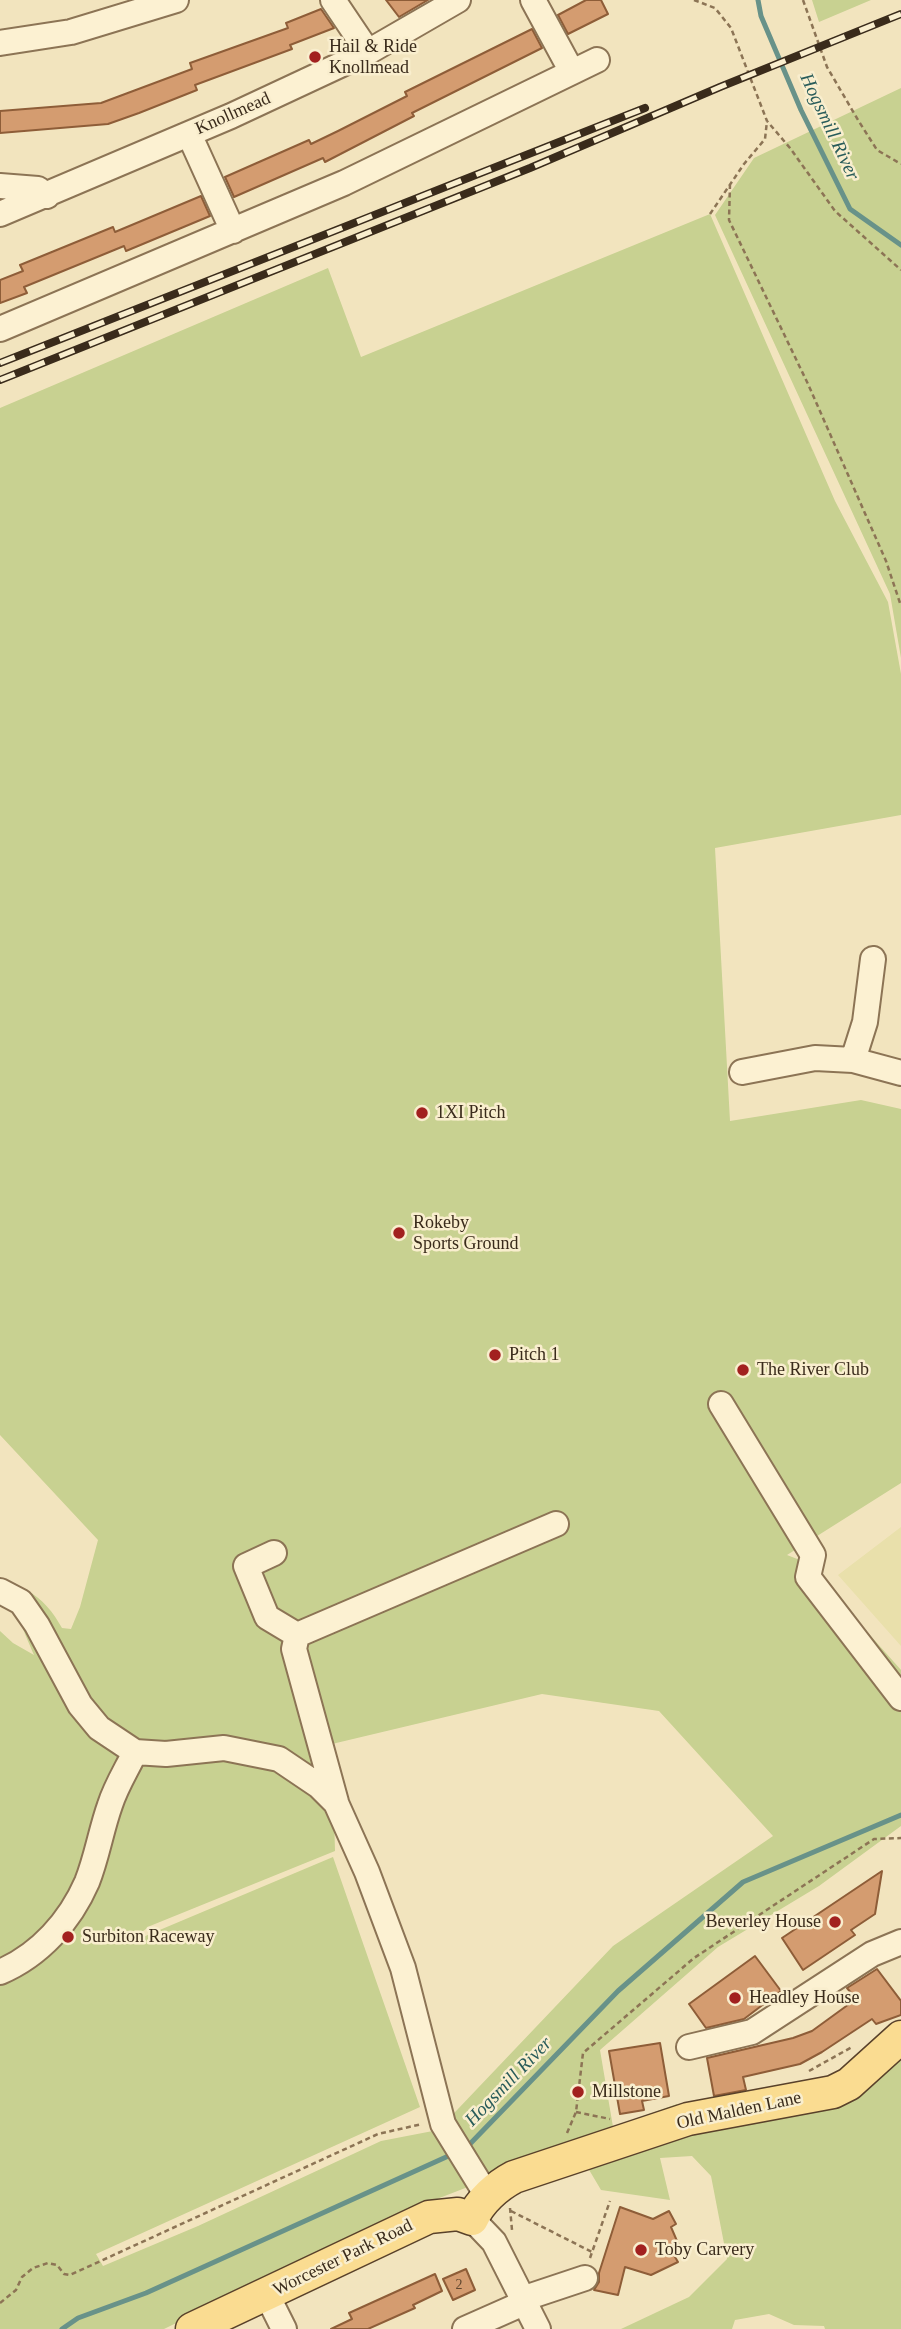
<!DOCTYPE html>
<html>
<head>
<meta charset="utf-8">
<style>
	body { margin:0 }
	canvas { display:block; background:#f2e4be }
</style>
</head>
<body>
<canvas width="901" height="2329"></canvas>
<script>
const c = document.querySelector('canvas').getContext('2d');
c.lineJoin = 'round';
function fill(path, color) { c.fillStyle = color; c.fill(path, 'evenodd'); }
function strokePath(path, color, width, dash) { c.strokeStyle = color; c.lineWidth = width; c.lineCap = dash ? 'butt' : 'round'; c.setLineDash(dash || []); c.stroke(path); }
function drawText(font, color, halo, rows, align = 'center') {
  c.font = font + ' Georgia,serif'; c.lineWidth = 5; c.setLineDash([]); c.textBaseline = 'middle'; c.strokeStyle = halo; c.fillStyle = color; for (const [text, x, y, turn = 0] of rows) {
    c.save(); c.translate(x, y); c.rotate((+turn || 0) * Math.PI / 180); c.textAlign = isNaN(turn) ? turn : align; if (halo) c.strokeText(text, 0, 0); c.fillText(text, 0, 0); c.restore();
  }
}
const farmland = new Path2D(`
	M901,1527V1646L838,1575Z`);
const green = new Path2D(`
	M812,0H871L819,22Z
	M901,88V658L890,594L715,215L754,158Z
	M710,214L835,501L888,602L901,674V815L715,848L730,1121L861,1100L901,1109V1483L787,1555L805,1562L901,1670V1826L819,1886L718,1947L600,2050L613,2127L677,2104L680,2114L550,2155L401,2213L164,2329H0V1631L13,1643L34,1655C26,1635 11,1611 26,1590C43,1599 53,1612 62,1628L71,1629L80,1607L98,1540L0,1435V408L328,268L361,357ZM542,1694L659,1711L773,1836L613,1946L438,2130L381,2141L198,2226L103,2266L96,2254L420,2107L333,1857L124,1945L150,1926L335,1851L332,1744Z
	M901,2051V2329H825L824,2326L794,2325L769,2314L735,2320L732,2329H621L689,2297L727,2259L711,2176L692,2156L660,2158L670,2200L601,2190L585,2163L715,2123Z`);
const stream = new Path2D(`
	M758,0L761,16L801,110L850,209L901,245
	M467,2147L618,1991L743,1882L901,1815
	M62,2329L78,2318L146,2293L455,2153`);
const building = new Path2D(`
	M386,0H428L399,17Z
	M586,0H601L608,14L568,34L558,15Z
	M321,9L334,28L290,45L292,49L195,85L197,90L139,113L108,124L0,133V111L101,103L192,69L190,63L288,28L286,23Z
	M532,29L542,48L412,113L414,116L325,162L323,158L234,197L225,177L309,140L311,144L338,131L407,96L405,92Z
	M201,196L210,216L126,251L124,246L24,287L27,293L0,303V280L23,271L20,265L113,227L115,232Z
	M882,1871L875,1914L851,1930L855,1935L803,1970L782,1938Z
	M755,1956L781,1991L744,2019L706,2028L689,2004Z
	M877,1969L901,2001V2015L876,2024L872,2019L822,2052L800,2064L743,2077L746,2090L714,2096L707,2058L793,2038L812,2031L856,1999L847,1988Z
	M660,2043L669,2096L642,2101L644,2110L620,2114L609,2051Z
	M620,2207L653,2219L669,2211L676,2224L671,2227L680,2248L672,2252L678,2262L651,2275L625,2267L618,2295L594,2290L599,2282V2273Z
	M466,2269L475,2290L453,2300L443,2279Z
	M435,2274L442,2291L413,2305L415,2308L368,2329H331L352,2319L349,2313Z`);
const path = new Path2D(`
	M694,0L715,8L731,28L767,121L790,148L835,211L901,270
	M803,0L827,67L858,120L877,150L901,164
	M730,184L729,220L808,384L886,561L901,606
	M710,214L744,164L765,139L767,121
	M809,2071L852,2047
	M576,2112L610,2119
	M567,2133L576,2112L583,2053L694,1958L874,1839L901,1838
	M510,2208L512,2230
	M511,2211L592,2252
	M590,2258L610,2201
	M0,2303L16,2290L22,2277L33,2268L48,2263L57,2265L64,2274L70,2275L378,2134L422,2124`);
const minor = new Path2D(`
	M333,0L368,52
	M533,0L572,72
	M0,43L71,32L176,0
	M189,134L233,231
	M0,186L38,189L47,196
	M0,214L231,116L368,52L458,0
	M0,329L344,183L597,60
	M853,1060L865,1022L873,959
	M742,1072L815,1058L853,1060L901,1073
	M721,1404L813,1555L808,1577L901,1698
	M274,1553L246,1566L267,1617L297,1635
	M0,1591L21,1602L37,1625L80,1705L99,1728L135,1752L166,1754L224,1748L279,1759L319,1786L336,1803L367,1872L403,1968L443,2124L488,2197
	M336,1802L294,1649L297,1635L556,1524
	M0,1972C40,1955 70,1921 87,1882C97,1857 101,1830 110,1805C116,1786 127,1769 135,1752
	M689,2047L752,2032L872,1954L901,1942
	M472,2219L494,2242L538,2329
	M267,2295L284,2329
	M525,2298L585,2278
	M465,2329L526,2302`);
const major = new Path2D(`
	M192,2329L429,2217L458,2214L472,2219C480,2201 497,2186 514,2177L688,2119L833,2092L849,2084L901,2037`);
const rail = new Path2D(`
	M0,363L645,108
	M0,380L530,168L720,87L901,14`);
const markers = [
	[315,57,7,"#a2211f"],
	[422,1113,7,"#a2211f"],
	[399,1233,7,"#a2211f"],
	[495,1355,7,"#a2211f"],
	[743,1370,7,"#a2211f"],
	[835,1922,7,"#a2211f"],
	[68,1937,7,"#a2211f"],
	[735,1998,7,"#a2211f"],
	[578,2092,7,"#a2211f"],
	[641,2250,7,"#a2211f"]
];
const numberNames = [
	["2",459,2285]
];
const poiNames = [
	["Hail & Ride",329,47],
	["Knollmead",329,68],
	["1XI Pitch",436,1113],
	["Rokeby",413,1223],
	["Sports Ground",413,1244],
	["Pitch 1",509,1355],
	["The River Club",757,1370],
	["Beverley House",821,1922,"right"],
	["Surbiton Raceway",82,1937],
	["Headley House",749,1998],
	["Millstone",592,2092],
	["Toby Carvery",655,2250]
];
const streetNames = [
	["Knollmead",233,114,-24],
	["Old Malden Lane",739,2111,-12],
	["Worcester Park Road",343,2258,-26]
];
const waterNames = [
	["Hogsmill River",829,127,65],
	["Hogsmill River",509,2082,-46]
];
fill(farmland, '#e9e0ab');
fill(green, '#c8d191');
strokePath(stream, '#689289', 5);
fill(building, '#d49c70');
strokePath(building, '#8e5d38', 2);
strokePath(minor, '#8c7455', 28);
strokePath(major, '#59412a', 35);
strokePath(path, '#8c7455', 2.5, [5, 3.5]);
strokePath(minor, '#fcf1d2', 24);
strokePath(major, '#fadc91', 32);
strokePath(rail, '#3a2b1b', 8);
strokePath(rail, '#f9eece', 5, [16]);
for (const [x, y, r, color] of markers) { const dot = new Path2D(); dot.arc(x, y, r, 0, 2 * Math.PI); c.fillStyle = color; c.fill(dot); strokePath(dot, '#f9eece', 2.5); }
drawText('14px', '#604730', null, numberNames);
drawText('18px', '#3a2b1b', '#f9eece', poiNames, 'left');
drawText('18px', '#3a2b1b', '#f9eece', streetNames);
drawText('italic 19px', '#295c5a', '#f9eece', waterNames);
</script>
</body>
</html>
